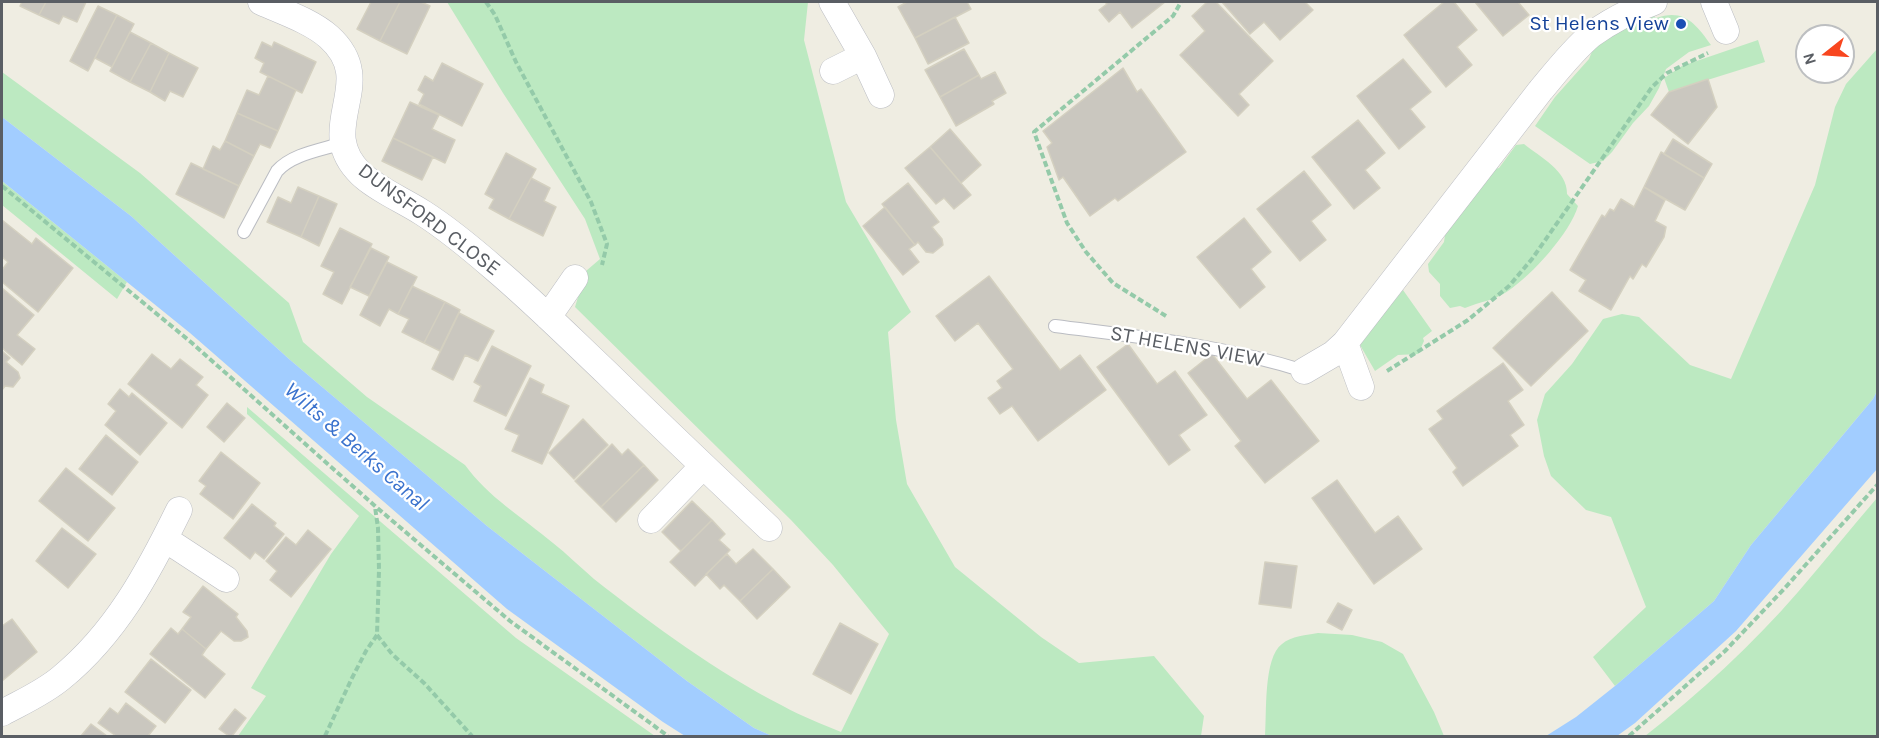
<!DOCTYPE html>
<html>
<head>
<meta charset="utf-8">
<style>
	body { margin:0 }
	#map { position:relative; width:1879px; height:738px; overflow:hidden; background:#efede2; font-family:Karla,sans-serif }
	canvas { display:block }
	.frame { position:absolute; inset:0; border:3px solid #5a5e64; pointer-events:none }
	.north { position:absolute; left:1795px; top:24px; width:60px; height:60px; box-sizing:border-box; background:#fff; border:2px solid #bdbfc1; border-radius:50%; rotate:253deg; font-size:16px; font-weight:700; line-height:24px; text-align:center; color:#5a5e64 }
	.north::after { content:''; display:block; margin:auto; width:21px; height:27px; background:#f8461f; clip-path:polygon(50% 0,100% 100%,50% 72%,0 100%) }
</style>
</head>
<body>
<div id="map">
<canvas width="1879" height="738"></canvas>
<div class="frame"></div>
<div class="north">N</div>
</div>
<script>
const c = document.querySelector('canvas').getContext('2d');
c.lineJoin = 'round';
function fill(path, color) { c.fillStyle = color; c.fill(path, 'evenodd'); }
function strokePath(path, color, width, dash) { c.strokeStyle = color; c.lineWidth = width; c.lineCap = dash ? 'butt' : 'round'; c.setLineDash(dash || []); c.stroke(path); }
function drawText(font, color, halo, rows, align = 'center') {
  c.font = font + ' Karla,sans-serif'; c.lineWidth = 4.5; c.setLineDash([]); c.textBaseline = 'middle'; c.strokeStyle = halo; c.fillStyle = color; for (const [text, x, y, turn = 0] of rows) {
    c.save(); c.translate(x, y); c.rotate((+turn || 0) * Math.PI / 180); c.textAlign = isNaN(turn) ? turn : align; if (halo) c.strokeText(text, 0, 0); c.fillText(text, 0, 0); c.restore();
  }
}
const green = new Path2D(`
	M447,2H808L804,40L846,202L911,312L888,332L896,420L907,484L955,567L1041,637L1079,663L1154,656L1204,716L1201,736H772L754,728L687,681L487,526L289,359L131,216L2,117V72L140,173L289,303L303,342L367,397L465,465C488,497 522,517 553,543C567,554 580,567 594,579C653,625 716,672 783,706C801,716 822,724 841,732L889,634L833,565L791,520L575,307L586,271L600,259L585,219L503,93Z
	M1651,12L1656,18C1684,8 1696,24 1711,45L1689,52L1666,69L1659,88L1649,106L1633,123L1612,152L1603,161L1590,164L1535,126L1555,97L1589,59L1593,49L1602,39Z
	M1758,40L1765,62L1669,92L1664,78L1682,66Z
	M1877,49V391L1873,399L1751,545L1714,601L1615,686L1593,657L1646,607L1611,517L1586,510L1551,476L1544,456L1537,420L1545,394L1572,364L1603,319L1622,314L1639,317L1690,365L1731,379L1815,185L1835,107L1846,84Z
	M1524,144C1540,157 1568,171 1567,194L1578,206C1570,233 1532,275 1508,291C1496,300 1479,302 1465,308L1460,306L1450,308L1440,296V284L1429,272L1428,264L1444,242L1447,221L1489,170L1499,168L1516,145Z
	M2,181L127,282L117,299L2,205Z
	M1403,290L1432,331L1423,338L1424,341L1418,354L1398,355L1375,371L1360,345L1370,332L1375,305L1389,296L1394,301Z
	M247,407L516,638L655,736H238L266,696L251,688L331,554L359,516L247,414Z
	M1877,498V736H1645C1700,693 1752,645 1798,592C1825,561 1850,529 1877,498Z
	M1318,633L1352,635L1382,642L1403,654L1434,712L1444,736H1265C1267,714 1263,658 1282,644C1291,636 1307,635 1318,633Z`);
const water = new Path2D(`
	M2,117L131,216L289,359L487,526L687,681L754,728L772,736H685L663,722L507,609L190,333L2,181Z
	M1877,391V469L1736,631L1635,723L1617,736H1546L1576,717L1615,686L1714,601L1751,545L1873,399Z`);
const building = new Path2D(`
	M22,2H46L39,15L20,6Z
	M46,2H86L77,22L63,16L59,24L39,15Z
	M371,2H400L380,41L357,29Z
	M400,2H421L430,6L407,54L380,41Z
	M907,2H967L971,9L915,38L898,7Z
	M1105,2H1165L1132,28L1120,12L1109,22L1099,10L1107,4Z
	M1207,2H1216L1273,61L1239,94L1249,105L1238,116L1180,55L1205,31L1192,16Z
	M1222,2H1305L1313,10L1280,40L1264,22L1250,34Z
	M1444,2H1454L1477,30L1457,47L1472,65L1446,87L1404,35Z
	M1475,2H1518L1529,15L1503,36Z
	M98,6L117,15L88,71L70,61Z
	M117,15L134,24L112,67L95,58Z
	M955,17L969,43L928,64L915,38Z
	M130,32L151,43L130,82L110,71Z
	M262,42L272,47L274,42L316,62L302,93L260,72L264,63L255,58Z
	M151,43L169,53L150,92L130,82Z
	M964,49L979,75L940,97L925,70Z
	M169,53L198,68L183,97L170,91L165,101L150,92Z
	M1403,59L1431,92L1410,109L1425,127L1399,149L1357,96Z
	M442,63L483,84L462,126L419,104L424,94L418,90L425,76L433,81Z
	M1123,68L1137,92L1141,89L1186,152L1118,201L1115,198L1090,216L1063,177L1059,180L1047,147L1052,143L1043,131Z
	M995,72L1006,93L992,101L994,104L956,126L940,97L979,75L981,79Z
	M268,76L296,90L278,131L237,113L247,90L259,95Z
	M1708,79L1717,107L1688,144L1651,115L1669,92Z
	M410,102L439,115L432,129L455,140L445,163L393,138Z
	M237,113L278,131L270,148L260,144L254,156L225,141Z
	M1358,120L1385,153L1365,170L1380,188L1354,209L1312,157Z
	M950,129L981,165L961,183L930,147Z
	M393,138L433,157L422,180L382,161Z
	M1673,139L1712,164L1704,178L1664,154Z
	M225,141L254,156L239,186L203,169L213,146L220,150Z
	M930,147L971,195L954,209L944,198L936,204L905,168Z
	M1661,152L1704,178L1685,210L1644,187Z
	M506,153L536,169L509,219L489,208L494,199L485,194Z
	M191,163L239,186L224,218L176,194Z
	M1304,171L1331,205L1311,221L1326,240L1300,261L1257,209Z
	M531,178L550,188L544,201L556,207L543,236L509,219Z
	M908,183L939,222L932,227L942,239L943,245L933,253L926,252L918,242L915,245L882,204Z
	M298,187L319,196L301,237L267,222L278,197L291,203Z
	M1644,187L1665,200L1655,221L1666,227L1664,237L1646,267L1642,264L1633,279L1630,276L1611,310L1579,291L1586,280L1570,270L1602,215L1605,217L1610,209L1614,211L1621,199L1634,207Z
	M319,196L337,204L319,246L301,237Z
	M885,207L915,245L909,249L919,262L903,275L863,226Z
	M1244,218L1271,252L1251,269L1265,287L1240,308L1197,257Z
	M2,220L32,244L36,238L73,268L38,312L2,282V270L8,262L2,257Z
	M340,228L372,244L342,304L323,294L334,272L321,266Z
	M371,248L389,257L369,296L350,287Z
	M387,262L417,277L398,314L389,309L380,326L360,315Z
	M989,276L1060,370L1080,355L1106,390L1038,441L1012,406L1000,414L988,398L1002,388L997,381L1013,369L978,323L955,341L936,316Z
	M412,286L445,302L424,343L402,332L409,319L398,314Z
	M2,288L34,315L17,335L35,349L22,365L2,348Z
	M1552,292L1588,331L1531,386L1493,348Z
	M445,302L460,310L440,351L424,343Z
	M459,313L494,331L478,361L465,355L453,380L432,369Z
	M1128,344L1157,384L1175,371L1207,415L1179,435L1190,450L1169,465L1097,367Z
	M492,346L531,366L506,416L474,401L481,386L474,382Z
	M2,351L10,358L6,362L18,372L20,378L13,387L5,386L2,390Z
	M152,354L171,369L180,359L203,377L196,385L208,395L182,428L128,384Z
	M1212,354L1247,399L1271,380L1319,441L1265,483L1235,446L1241,441L1188,373Z
	M1503,363L1523,390L1508,401L1524,425L1510,435L1518,446L1463,486L1453,472L1457,468L1429,429L1443,419L1437,411Z
	M530,378L544,385L541,393L569,406L542,464L512,451L519,435L505,429Z
	M120,389L129,397L132,393L167,423L140,455L105,425L116,411L108,404Z
	M227,403L245,418L224,442L207,427Z
	M583,419L608,445L574,479L549,453Z
	M106,435L138,462L112,495L79,469Z
	M612,444L622,455L628,449L644,465L601,507L575,481Z
	M221,452L260,483L233,519L200,494L206,486L199,481Z
	M644,465L658,480L616,522L601,507Z
	M66,468L115,508L88,541L39,501Z
	M1337,480L1375,533L1398,516L1422,549L1374,584L1312,498Z
	M692,501L712,520L681,551L662,532Z
	M252,504L276,523L274,526L284,534L264,559L255,552L250,559L224,538Z
	M712,520L725,534L719,540L730,550L695,586L670,562Z
	M62,528L96,554L68,588L36,561Z
	M308,530L331,549L291,597L270,580L277,571L266,561L286,537L296,545Z
	M753,549L773,569L740,601L724,585L720,589L706,574L727,554L736,564Z
	M1265,562L1297,566L1291,608L1259,604Z
	M773,569L790,587L757,619L740,601Z
	M203,586L238,614L236,617L247,631L248,637L241,641H234L221,631L206,649L182,629L191,617L183,612Z
	M1338,603L1352,610L1342,630L1327,622Z
	M12,619L37,652L2,681V626Z
	M840,623L878,644L851,694L813,674Z
	M171,628L178,634L182,629L206,649L202,655L225,674L205,698L150,654Z
	M151,659L191,690L165,723L125,692Z
	M126,703L156,726L148,736H116L98,723L110,708L118,714Z
	M235,709L246,718L232,736H229L219,729Z
	M91,724L107,736H81Z`);
const path = new Path2D(`
	M486,2L495,15L516,62L591,202L607,244L602,265
	M2,186L192,343L375,506L510,621L668,736
	M1166,316L1113,283L1086,252L1067,223L1034,132L1173,16L1181,2
	M1387,371L1468,320L1509,286L1532,259L1652,87L1667,73L1708,53
	M377,635L392,654L425,684L472,736
	M325,736L352,678L366,651L377,635L379,570L378,528L375,507
	M1629,736L1725,651L1784,589L1878,484`);
const service = new Path2D(`
	M244,232L277,171C292,154 321,150 343,143
	M1055,326C1139,337 1223,345 1304,371`);
const minor = new Path2D(`
	M261,2C283,12 311,21 329,37C381,84 312,127 361,174C378,190 403,200 423,213C448,229 472,249 495,269C534,302 571,339 608,374C661,426 715,477 769,528
	M832,2L863,56L881,95
	M1714,2L1726,31
	M833,71L863,56
	M548,317L575,278
	M1345,343L1361,387
	M1304,371L1333,354L1345,343L1540,91C1556,72 1572,51 1591,35C1610,21 1632,10 1654,2
	M651,520L703,466
	M165,539L226,579
	M2,713C22,702 43,693 61,678C116,633 148,573 179,510`);
const markers = [
	[1681,24,6,"#1a4fb4"]
];
const transitNames = [
	["St Helens View",1669,24]
];
const streetNames = [
	["DUNSFORD CLOSE",429,220,37],
	["ST HELENS VIEW",1187,347,10]
];
const waterNames = [
	["Wilts & Berks Canal",356,447,41]
];
fill(green, '#bce9c1');
fill(water, '#a2cdff');
fill(building, '#cac7bf');
strokePath(building, '#d4d0c0', 1.5);
strokePath(service, '#babcc2', 14);
strokePath(minor, '#babcc2', 27);
strokePath(path, '#94caa9', 4, [6, 3]);
strokePath(service, '#fff', 12);
strokePath(minor, '#fff', 26);
for (const [x, y, r, color] of markers) { const dot = new Path2D(); dot.arc(x, y, r, 0, 2 * Math.PI); c.fillStyle = color; c.fill(dot); strokePath(dot, '#fff', 2); }
drawText('21px', '#164399', '#fff', transitNames, 'right');
drawText('21px', '#5a5e64', '#fff', streetNames);
drawText('italic 22px', '#3a72cd', '#fff', waterNames);
</script>
</body>
</html>
